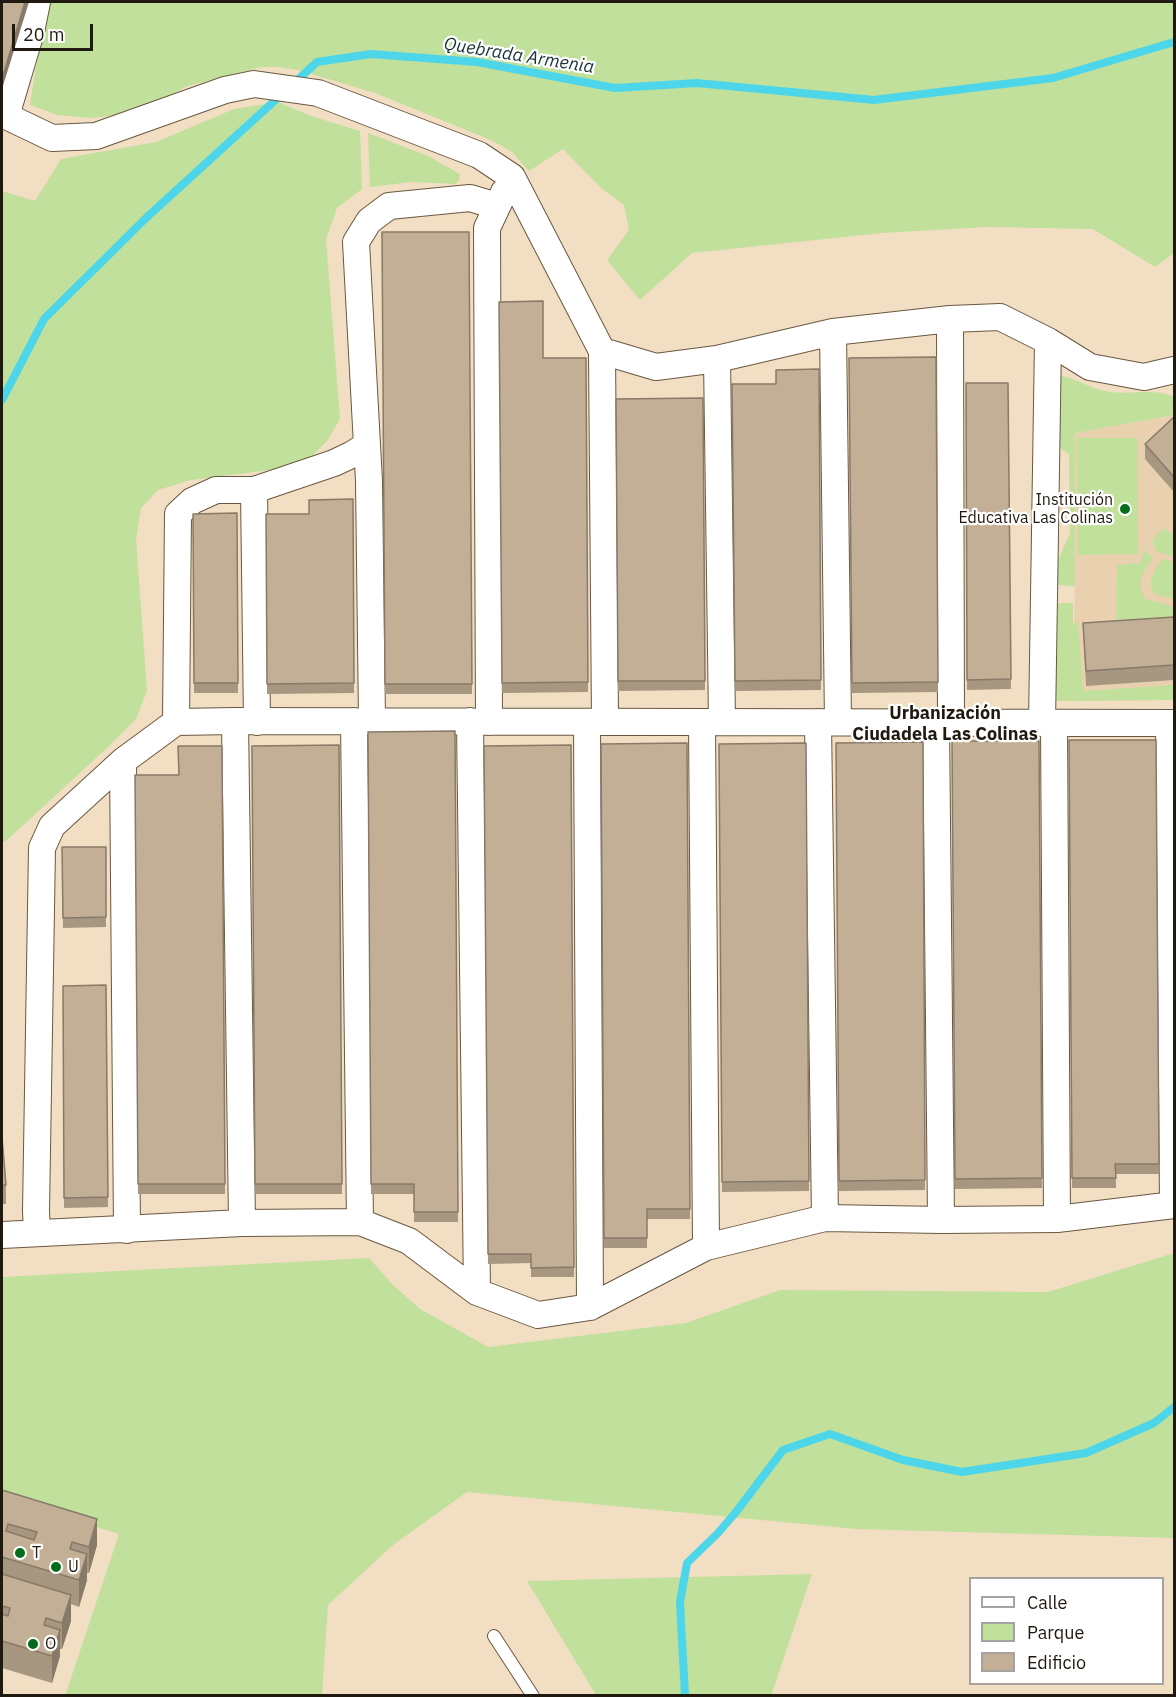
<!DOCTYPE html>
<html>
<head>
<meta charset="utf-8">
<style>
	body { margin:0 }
	#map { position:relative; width:1176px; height:1697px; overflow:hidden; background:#f2dec3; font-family:"IBM Plex Sans",sans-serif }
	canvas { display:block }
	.frame { position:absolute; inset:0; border:3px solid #20190f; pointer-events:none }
	.legend { position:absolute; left:969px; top:1577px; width:195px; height:108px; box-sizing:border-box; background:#fff; border:2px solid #a6a39f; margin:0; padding:8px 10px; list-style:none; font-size:18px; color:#20190f }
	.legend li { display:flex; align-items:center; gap:12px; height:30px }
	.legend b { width:30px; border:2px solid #a6a39f }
	.scale { position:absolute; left:12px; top:24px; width:81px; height:27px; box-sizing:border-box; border:3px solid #20190f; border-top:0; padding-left:8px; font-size:18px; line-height:21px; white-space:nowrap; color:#20190f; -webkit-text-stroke:4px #fff; paint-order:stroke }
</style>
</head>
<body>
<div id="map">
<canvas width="1176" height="1697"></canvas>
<div class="frame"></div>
<ul class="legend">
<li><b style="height:8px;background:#fff"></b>Calle</li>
<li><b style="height:16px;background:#c0e09c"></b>Parque</li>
<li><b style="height:16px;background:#c2af95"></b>Edificio</li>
</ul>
<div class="scale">20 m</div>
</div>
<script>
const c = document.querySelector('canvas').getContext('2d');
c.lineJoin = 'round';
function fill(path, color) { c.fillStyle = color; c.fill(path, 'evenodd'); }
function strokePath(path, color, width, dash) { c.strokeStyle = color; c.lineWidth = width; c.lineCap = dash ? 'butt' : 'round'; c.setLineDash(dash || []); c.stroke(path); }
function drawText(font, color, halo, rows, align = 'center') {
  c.font = font + ' "IBM Plex Sans",sans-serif'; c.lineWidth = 4.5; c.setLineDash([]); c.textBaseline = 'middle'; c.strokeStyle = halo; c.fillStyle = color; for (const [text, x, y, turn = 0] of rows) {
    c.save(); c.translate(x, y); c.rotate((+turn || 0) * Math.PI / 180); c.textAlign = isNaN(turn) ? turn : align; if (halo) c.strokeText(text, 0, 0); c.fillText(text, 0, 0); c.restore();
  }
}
const built = new Path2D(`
	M1174,415V700L1072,701L1075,586V433Z`);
const green = new Path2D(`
	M46,2H1174V253L1155,267L1093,229L987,227L882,233L692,253L640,300L607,260L629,230L624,205L601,188L563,149L529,171L512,152L493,141L375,93L298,70L279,67H261L187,86L152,106L122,115L91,118L57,115L30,105Z
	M278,102L311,116L360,131L362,189L337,208L326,239L340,419L327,441L306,462L278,469L191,480L158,490L141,508L136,539L147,691L136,719L107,748L6,841L2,842V191L35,201L61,159L156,142L234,109Z
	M368,133L428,156L460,174L459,181L455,184L411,182L370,187Z
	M1061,376C1076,378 1089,388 1105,391C1128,396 1153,387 1174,397V415L1075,433V586L1055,585L1056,565L1070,533L1069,454L1060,448L1053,430L1052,388Z
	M1077,438H1137L1138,554L1078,555Z
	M1163,528L1174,535V556L1157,552L1152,541Z
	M1145,550L1153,558C1142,574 1137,578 1144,598L1174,607V621L1116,626L1117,565L1140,563Z
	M1163,559L1174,562V599L1154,594L1150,584L1156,567Z
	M1054,603H1073V623H1078L1083,691L1174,685V700L1054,701Z
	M1174,1253V1538L856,1529L467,1492L393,1545L328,1605L322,1695L65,1696L119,1534L2,1498V1277L369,1258L393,1285L420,1309L488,1347L686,1323L780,1290L1048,1292Z
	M812,1574L771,1696L596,1695L527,1581Z`);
const stream = new Path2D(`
	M292,85L317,62L371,54L477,62L615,88L697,83L874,100L1053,78L1174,42
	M2,400L44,319L147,217L282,94
	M685,1696L680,1602L687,1563L718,1533L736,1512L783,1450L830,1434L903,1460L962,1472L1086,1453L1154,1423L1174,1407`);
const service = new Path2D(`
	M494,1636L533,1696`);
const minor = new Path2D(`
	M2,114L52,138L96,136L225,90L254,84L318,93L479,155L512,177L602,351L656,367L717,359L833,332L950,319L1000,317L1048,341L1090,367L1144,377L1174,370
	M6,116L31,32L37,2
	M950,319L951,723
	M833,332L838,722
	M602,351L605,722
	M717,359L722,722
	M367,445L369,481L372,721
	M254,490L257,722
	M235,721L242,1223
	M354,721L360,1222
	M470,721L477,1292
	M176,722L178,514L192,501L216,490H254L334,463L351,455L367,445L356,242L369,221L389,206L470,198L497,206
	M489,722L487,228L504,192
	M587,722L590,1307
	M702,722L706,1247
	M818,722L825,1218
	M936,723L941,1220
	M1042,723L1048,341
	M1054,723L1057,1219
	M1169,723L1173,1205
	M123,761L127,1230
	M37,1233L36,1211L42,848L52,826L123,761L176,722L235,721L1174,723
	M2,1235L242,1223L360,1222L409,1241L477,1292L538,1315L590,1307L706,1247L825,1218L941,1220L1057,1219L1174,1205`);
const wall = new Path2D(`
	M382,232H469L472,694H385Z
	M499,302L543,358H586L588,692L502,693Z
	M936,357L938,692L852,693L849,358Z
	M819,369L821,690L735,691L732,384H776Z
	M966,383H1008L1011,689L967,690Z
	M703,398L705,690L618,691L616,399Z
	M1174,417V492L1145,459V444Z
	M353,499L354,693L267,694L266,514H309Z
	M237,513L238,693H194L193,514Z
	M1174,617V680L1086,686L1083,623Z
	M455,731L458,1222H414V1194H371L368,732Z
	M1069,740H1156L1159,1174H1116V1188H1072Z
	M952,741H1039L1042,1188L955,1189Z
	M923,742L925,1190L839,1191L836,743Z
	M687,743L690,1219H647V1248H604L601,744Z
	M806,743L809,1191L722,1192L719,744Z
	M339,745L342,1194H255L252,746Z
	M571,745L574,1277H531V1263L488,1264L484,746Z
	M222,746L225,1194H138L135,775H178Z
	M62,847H106V927L63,928Z
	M106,985L108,1207L64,1208L63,986Z
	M2,1137L6,1185V1204H2Z
	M2,1490L97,1545L89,1573H87V1580L79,1607L71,1604V1621L62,1649H60V1656L52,1683L2,1668Z`);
const shadedWall = new Path2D(`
	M25,2H29L2,89V79Z
	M97,1519V1545L89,1573V1547Z
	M87,1554V1580L79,1607V1580Z
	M71,1595V1621L62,1649V1623Z
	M60,1630V1656L52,1683V1656Z`);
const building = new Path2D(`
	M2,2H25L2,79Z
	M382,232H469L472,684H385Z
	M543,301V358H586L588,682L502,683L499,302Z
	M936,357L938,682L852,683L849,358Z
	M819,369L821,680L735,681L732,384H776V370Z
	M966,383H1008L1011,679L967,680Z
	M703,398L705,681H618L616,399Z
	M1174,417V477L1145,444Z
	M353,499L354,683L267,684L266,514H309V500Z
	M237,513L238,683H194L193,514Z
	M1174,617V665L1086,671L1083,623Z
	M455,731L458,1212H414V1184H371L368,732Z
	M1069,740H1156L1159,1164H1115L1116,1178H1072Z
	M952,741H1039L1042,1178L955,1179Z
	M923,742L925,1180L839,1181L836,743Z
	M687,743L690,1209H647V1238H604L601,744Z
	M806,743L809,1181L722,1182L719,744Z
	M339,745L342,1184H255L252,746Z
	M571,745L574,1267L531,1268V1254H488L484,746Z
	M178,746H222L225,1184H138L135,775H179Z
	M62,847H106V917L63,918Z
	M106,985L108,1197L64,1198L63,986Z
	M2,1137L6,1185H2Z
	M2,1490L97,1519L89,1547L72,1542L70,1549L87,1554L79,1580L2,1557ZM8,1524L37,1532L34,1540L6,1531Z
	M2,1574L71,1595L62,1623L46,1618L44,1625L60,1630L52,1656L2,1641V1614L8,1616L10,1608L2,1606Z`);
const markers = [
	[1125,509,6,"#046c1b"],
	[20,1553,6,"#046c1b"],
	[56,1567,6,"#046c1b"],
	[33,1644,6,"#046c1b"]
];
const poiNames = [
	["Institución",1113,500,"right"],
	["Educativa Las Colinas",1113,518,"right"],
	["T",32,1553],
	["U",68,1567],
	["O",45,1644]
];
const waterNames = [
	["Quebrada Armenia",519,56,9]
];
const neighbourhoodNames = [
	["Urbanización",945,714],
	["Ciudadela Las Colinas",945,735]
];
fill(built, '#e9d1b0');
fill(green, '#c0e09c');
strokePath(stream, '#4dd5e9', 8);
strokePath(service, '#695840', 14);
strokePath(minor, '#695840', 28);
strokePath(service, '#fff', 12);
strokePath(minor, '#fff', 26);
fill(wall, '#a79680');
fill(shadedWall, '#887a68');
fill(building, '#c2af95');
strokePath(building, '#887a68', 1.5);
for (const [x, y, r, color] of markers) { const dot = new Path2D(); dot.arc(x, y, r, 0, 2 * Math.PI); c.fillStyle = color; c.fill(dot); strokePath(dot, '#fff', 2); }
drawText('16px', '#20190f', '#fff', poiNames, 'left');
drawText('italic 18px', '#1a3135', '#fff', waterNames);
drawText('bold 18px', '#20190f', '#fff', neighbourhoodNames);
</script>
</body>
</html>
